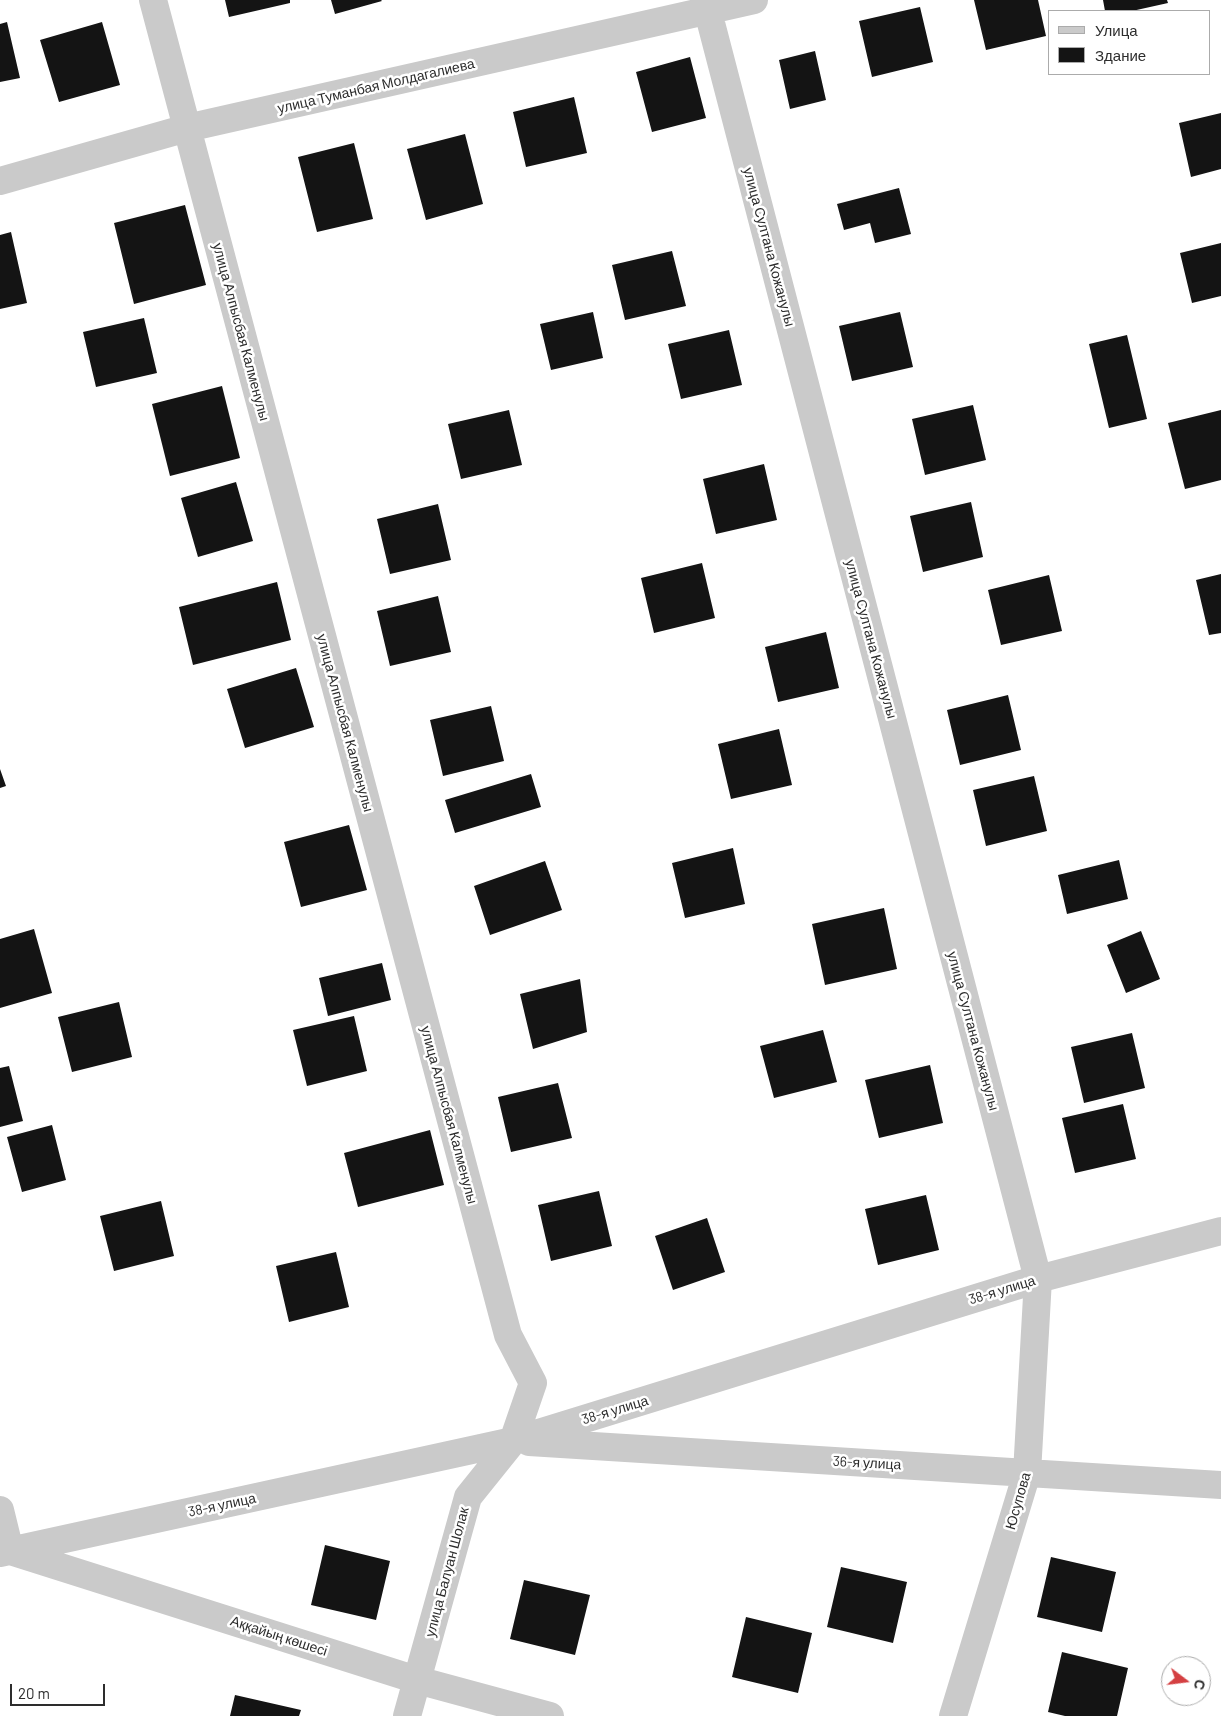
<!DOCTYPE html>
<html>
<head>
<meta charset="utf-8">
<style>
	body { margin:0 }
	#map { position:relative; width:1221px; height:1716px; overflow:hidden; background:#fff; font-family:Barlow,sans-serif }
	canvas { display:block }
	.legend { position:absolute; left:1048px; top:10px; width:162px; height:65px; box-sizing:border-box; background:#fff; border:1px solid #ababab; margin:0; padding:6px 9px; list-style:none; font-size:15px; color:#2d2d2d }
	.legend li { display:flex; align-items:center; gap:10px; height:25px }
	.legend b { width:25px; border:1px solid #ababab }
	.north { position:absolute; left:1161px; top:1656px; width:50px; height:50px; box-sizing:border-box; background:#fff; border:1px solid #ababab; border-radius:50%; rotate:105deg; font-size:14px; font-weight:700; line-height:20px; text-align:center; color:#2d2d2d }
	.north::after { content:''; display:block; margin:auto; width:18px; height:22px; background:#d44042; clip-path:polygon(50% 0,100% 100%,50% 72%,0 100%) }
	.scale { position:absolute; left:10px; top:1684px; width:95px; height:22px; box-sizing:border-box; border:2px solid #2d2d2d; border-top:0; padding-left:6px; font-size:15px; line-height:18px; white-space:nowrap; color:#2d2d2d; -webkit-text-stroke:4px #fff; paint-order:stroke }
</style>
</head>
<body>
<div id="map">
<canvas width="1221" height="1716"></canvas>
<ul class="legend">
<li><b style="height:6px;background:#cacaca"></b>Улица</li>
<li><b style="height:14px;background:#141414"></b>Здание</li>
</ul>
<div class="north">С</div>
<div class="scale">20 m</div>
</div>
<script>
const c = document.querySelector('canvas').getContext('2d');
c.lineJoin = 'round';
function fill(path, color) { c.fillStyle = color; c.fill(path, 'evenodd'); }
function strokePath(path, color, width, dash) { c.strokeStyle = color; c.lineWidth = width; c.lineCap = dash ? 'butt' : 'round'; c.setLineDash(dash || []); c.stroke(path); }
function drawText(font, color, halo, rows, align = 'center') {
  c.font = font + ' Barlow,sans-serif'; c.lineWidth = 5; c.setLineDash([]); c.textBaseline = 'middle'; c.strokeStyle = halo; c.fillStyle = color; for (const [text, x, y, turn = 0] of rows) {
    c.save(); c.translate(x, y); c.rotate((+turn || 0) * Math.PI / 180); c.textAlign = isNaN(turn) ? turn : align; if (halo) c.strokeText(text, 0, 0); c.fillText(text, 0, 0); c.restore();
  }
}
const building = new Path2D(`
	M225,0H290V3L229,17Z
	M331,0H381L382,1L335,14Z
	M974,0H1038L1046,36L986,50Z
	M1103,0H1167L1168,3L1132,11H1105Z
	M920,7L933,62L872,77L859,21Z
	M7,22L20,78L0,82V24Z
	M102,22L120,85L59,102L40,40Z
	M815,51L826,100L790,109L779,60Z
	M690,57L706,118L652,132L636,72Z
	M574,97L587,153L526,167L513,112Z
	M1221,113V169L1191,177L1179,123Z
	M465,134L483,204L426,220L407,149Z
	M354,143L373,219L317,232L298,157Z
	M899,188L911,234L875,243L870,223L844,230L837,204Z
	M185,205L206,285L134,304L114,223Z
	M11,232L27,303L0,309V235Z
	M1221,243V296L1192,303L1180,253Z
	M672,251L686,306L625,320L612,265Z
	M593,312L603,358L551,370L540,324Z
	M900,312L913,367L852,381L839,326Z
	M144,318L157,373L96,387L83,332Z
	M729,330L742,385L681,399L668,344Z
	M1127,335L1147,419L1109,428L1089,344Z
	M222,386L240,458L170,476L152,404Z
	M973,405L986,460L925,475L912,419Z
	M509,410L522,465L461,479L448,424Z
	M1221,410V480L1185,489L1168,423Z
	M764,464L777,520L716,534L703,479Z
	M236,482L253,541L198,557L181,498Z
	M971,502L983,557L923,572L910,516Z
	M438,504L451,560L390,574L377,519Z
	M702,563L715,618L654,633L641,578Z
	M1221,574V633L1209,635L1196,580Z
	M1049,575L1062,631L1001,645L988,590Z
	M277,582L291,640L193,665L179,607Z
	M438,596L451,652L390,666L377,611Z
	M826,632L839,688L778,702L765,647Z
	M296,668L314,727L245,748L227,689Z
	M1008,695L1021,750L960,765L947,710Z
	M491,706L504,761L443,776L430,720Z
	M779,729L792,785L731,799L718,744Z
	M0,769L6,786L0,788Z
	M531,774L541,807L455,833L445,800Z
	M1034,776L1047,831L986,846L973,790Z
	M349,825L367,890L301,907L284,842Z
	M733,848L745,904L685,918L672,863Z
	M1119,860L1128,899L1067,914L1058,875Z
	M545,861L562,910L490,935L474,886Z
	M884,908L897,969L825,985L812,924Z
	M34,929L52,993L0,1008V939Z
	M1141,931L1160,979L1126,993L1107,945Z
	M382,963L391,1000L328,1016L319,978Z
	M580,979L587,1032L533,1049L520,994Z
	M119,1002L132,1057L72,1072L58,1017Z
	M354,1016L367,1071L307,1086L293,1030Z
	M823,1030L837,1082L774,1098L760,1046Z
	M1132,1033L1145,1088L1084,1103L1071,1047Z
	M930,1065L943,1123L879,1138L865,1080Z
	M9,1066L23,1121L0,1127V1068Z
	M558,1083L572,1138L511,1152L498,1097Z
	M1123,1104L1136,1159L1075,1173L1062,1118Z
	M52,1125L66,1180L22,1192L7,1137Z
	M430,1130L444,1185L358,1207L344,1153Z
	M599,1191L612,1246L551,1261L538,1205Z
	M926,1195L939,1250L878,1265L865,1209Z
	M161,1201L174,1256L114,1271L100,1216Z
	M707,1218L725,1272L673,1290L655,1236Z
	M336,1252L349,1307L289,1322L276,1266Z
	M325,1545L390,1561L376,1620L311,1605Z
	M1051,1557L1116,1572L1102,1632L1037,1617Z
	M841,1567L907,1582L893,1643L827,1627Z
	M524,1580L590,1595L575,1655L510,1639Z
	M746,1617L812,1633L798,1693L732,1677Z
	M1062,1652L1128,1668L1117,1716H1065L1048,1712Z
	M235,1695L301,1710L299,1716H230Z`);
const street = new Path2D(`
	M153,0L508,1335L533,1383L513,1441L468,1497L407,1716
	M705,0L1038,1279L1027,1473L953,1716
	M0,181L187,128L754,0
	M529,1442L1221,1485
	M0,1510L10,1551L417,1680L550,1716
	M0,1553L513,1441L1038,1279L1221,1231`);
const streetNames = [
	["улица Туманбая Молдагалиева",376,86,-13],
	["улица Султана Кожанулы",769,247,75],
	["улица Алпысбая Калменулы",241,332,75],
	["улица Султана Кожанулы",871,639,75],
	["улица Алпысбая Калменулы",345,723,75],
	["улица Султана Кожанулы",973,1031,75],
	["улица Алпысбая Калменулы",449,1115,75],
	["38-я улица",1002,1290,-17],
	["38-я улица",615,1410,-17],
	["36-я улица",867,1463,3],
	["Юсупова",1018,1501,-74],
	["38-я улица",222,1505,-12],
	["улица Балуан Шолак",447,1572,-75],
	["Аққайың көшесі",279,1636,18]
];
fill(building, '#141414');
strokePath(street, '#cacaca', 28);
drawText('14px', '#2d2d2d', '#fff', streetNames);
</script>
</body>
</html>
